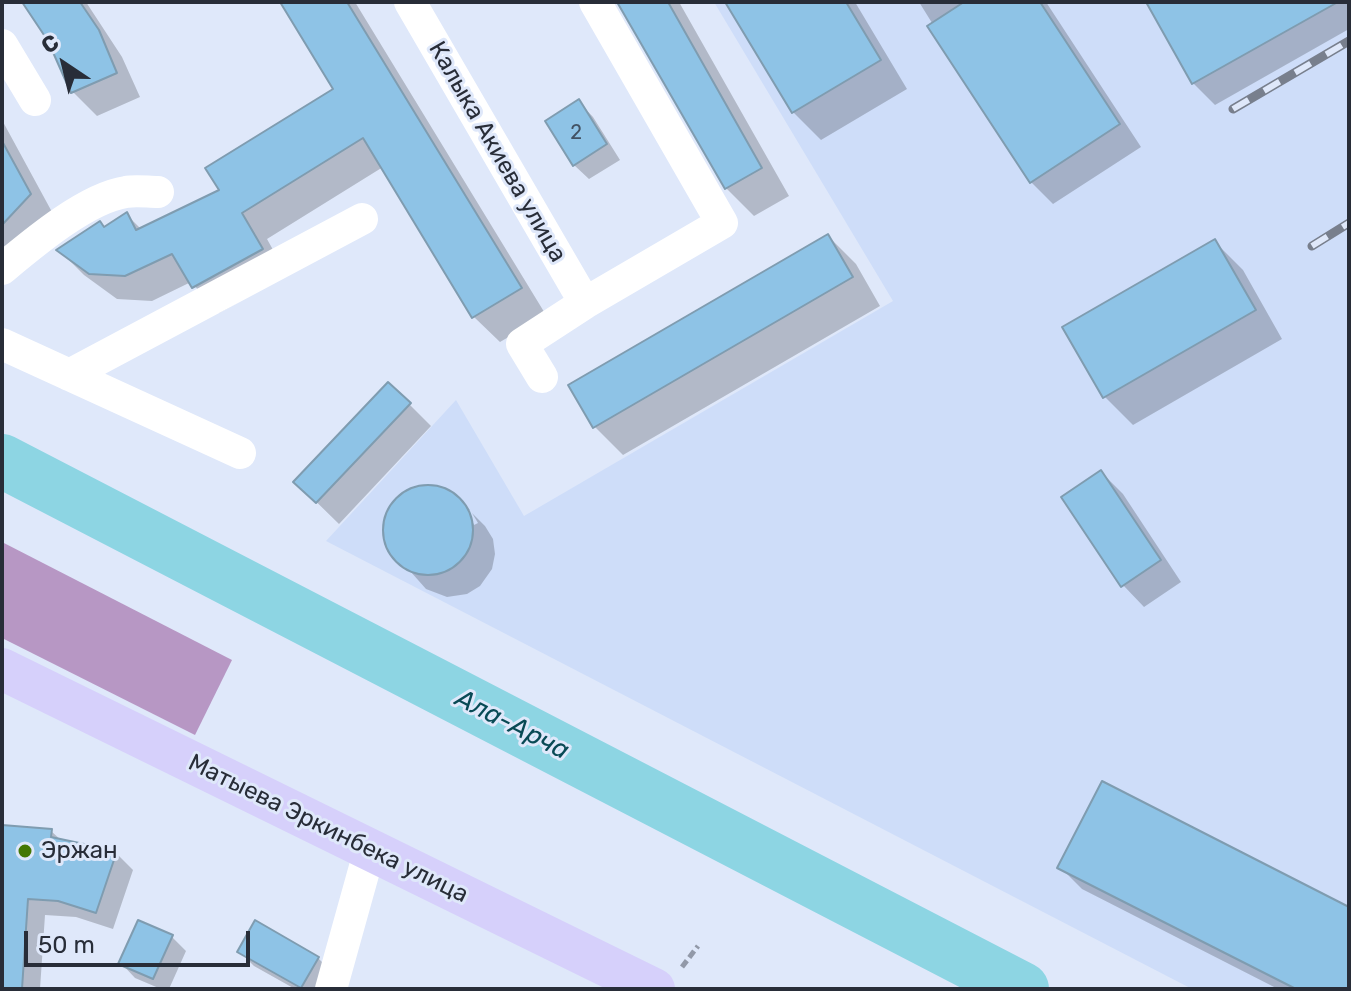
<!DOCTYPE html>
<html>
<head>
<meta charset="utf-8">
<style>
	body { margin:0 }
	#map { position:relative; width:1351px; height:991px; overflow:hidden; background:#dfe8fa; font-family:Rubik,sans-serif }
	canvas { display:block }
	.frame { position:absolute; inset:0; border:4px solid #282d38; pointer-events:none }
	.north { position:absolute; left:24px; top:24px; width:80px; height:80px; -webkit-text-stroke:6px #dfe8fa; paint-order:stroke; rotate:325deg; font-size:22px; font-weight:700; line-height:32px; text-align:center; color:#282d38 }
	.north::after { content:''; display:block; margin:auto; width:28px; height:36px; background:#282d38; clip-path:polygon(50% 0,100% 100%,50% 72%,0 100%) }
	.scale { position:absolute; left:24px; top:931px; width:226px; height:36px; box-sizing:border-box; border:4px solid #282d38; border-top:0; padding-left:10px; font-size:24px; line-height:28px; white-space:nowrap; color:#282d38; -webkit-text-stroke:6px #dfe8fa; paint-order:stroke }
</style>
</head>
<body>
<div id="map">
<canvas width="1351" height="991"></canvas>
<div class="frame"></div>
<div class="north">С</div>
<div class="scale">50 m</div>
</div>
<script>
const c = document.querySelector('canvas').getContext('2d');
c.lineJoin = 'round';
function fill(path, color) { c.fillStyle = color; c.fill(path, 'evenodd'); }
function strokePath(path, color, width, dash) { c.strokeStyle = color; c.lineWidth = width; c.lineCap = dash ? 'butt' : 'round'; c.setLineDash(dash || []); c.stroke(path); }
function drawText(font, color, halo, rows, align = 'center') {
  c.font = font + ' Rubik,sans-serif'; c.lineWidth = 6; c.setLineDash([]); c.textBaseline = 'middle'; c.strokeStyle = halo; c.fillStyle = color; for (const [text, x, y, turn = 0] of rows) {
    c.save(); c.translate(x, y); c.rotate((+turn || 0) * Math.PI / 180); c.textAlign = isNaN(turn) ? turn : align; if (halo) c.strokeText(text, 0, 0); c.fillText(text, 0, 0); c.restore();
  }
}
const built = new Path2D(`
	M714,2H1349V989H1192L326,541L456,400L524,516L893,301Z`);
const forest = new Path2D(`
	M2,542L232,660L195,735L2,638Z`);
const shadow = new Path2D(`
	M25,2H86L122,57L140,97L97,116L73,92L50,40Z
	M282,2H355L546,315L500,342L474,317L383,167L267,239L287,275L219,313L191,282L152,301L117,299L84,275L59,250L127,215L142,230L222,191L335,90Z
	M619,2H679L789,196L754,216L726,188Z
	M728,2H855L907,89L821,140L793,112Z
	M919,2H1046L1141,147L1053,204L1031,182Z
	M1148,2H1349V29L1215,105L1193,83Z
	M579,102L593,117L620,160L589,179L574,165Z
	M2,120L58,223L2,282Z
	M828,236L856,264L880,306L623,455L595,427Z
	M1215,242L1243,270L1282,339L1133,425L1105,397Z
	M409,404L431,426L339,524L296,482Z
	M1101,472L1123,494L1181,582L1144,607L1123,585Z
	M422,487L437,488L451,493L470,510H467L474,525L478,523L472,513L485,526L493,539L495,554L492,569L480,586L467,594L447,597L426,589L387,545L385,530L387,519L394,505L407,493Z
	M2,827L51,831L62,841L116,853L133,870L113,929L76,917L45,915L40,989H2Z
	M1060,867L1349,910V989H1278L1082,889Z
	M172,937L186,951L169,989H161L135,978L121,963Z
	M239,951L318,958L333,973L323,989H295L254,966Z`);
const river = new Path2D(`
	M2,461L1022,989`);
const building = new Path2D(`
	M22,2H80L99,30L117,73L71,93L48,41Z
	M280,2H347L522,288L472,318L363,138L242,213L263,249L192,288L172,254L125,276L89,274L56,250L100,221L104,227L127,212L136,230L219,190L205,168L333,89Z
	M617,2H668L762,168L725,189Z
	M725,2H846L881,60L792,113Z
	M964,2H1040L1120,124L1030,183L927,26Z
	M1146,2H1338L1192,84Z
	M579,99L607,144L573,166L545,121Z
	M2,141L31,194L2,225Z
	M828,234L853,277L593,428L568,385Z
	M1215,239L1256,310L1103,398L1062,327Z
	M388,382L411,403L316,503L293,482Z
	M1101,470L1161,560L1121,587L1061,497Z
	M383 530a45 45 0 1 1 90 0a45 45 0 1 1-90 0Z
	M1102,781L1349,907V989H1296L1057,868Z
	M2,825L52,829L51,837L117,851L96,913L58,901L28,899L22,989H2Z
	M138,920L173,935L153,979L118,964Z
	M255,920L319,957L301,988L237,952Z`);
const path = new Path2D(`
	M682,967L698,946`);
const minor = new Path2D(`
	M410,2L585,303
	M2,45L35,100
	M2,269C32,244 86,198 126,192C136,190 148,192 158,192
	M2,344L240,453
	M69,375L362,219
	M542,377L522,344L585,303L722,223L595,2
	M331,989L370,849`);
const major = new Path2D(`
	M2,669L654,989`);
const rail = new Path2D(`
	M1233,109L1349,41
	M1312,246L1349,223`);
const markers = [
	[25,851,8,"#447804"]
];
const numberNames = [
	["2",576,133]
];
const streetNames = [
	["Калыка Акиева улица",497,152,60],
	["Матыева Эркинбека улица",328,829,26]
];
const poiNames = [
	["Эржан",41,851]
];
const waterNames = [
	["Ала-Арча",512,725,27]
];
fill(built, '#ceddf9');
fill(forest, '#b797c4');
fill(shadow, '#0003');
strokePath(river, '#8dd5e3', 54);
fill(building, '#8ec3e6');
strokePath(building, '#7f9cb0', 2);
strokePath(path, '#9299a8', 5, [8, 4]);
strokePath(minor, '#fff', 32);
strokePath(major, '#d6d0fb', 42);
strokePath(rail, '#787f8d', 9);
strokePath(rail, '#dfe8fa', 6, [18]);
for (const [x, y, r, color] of markers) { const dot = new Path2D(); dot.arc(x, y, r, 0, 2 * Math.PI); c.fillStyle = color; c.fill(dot); strokePath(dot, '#dfe8fa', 3); }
drawText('20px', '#425264', null, numberNames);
drawText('24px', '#282d38', '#dfe8fa', streetNames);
drawText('24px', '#282d38', '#dfe8fa', poiNames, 'left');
drawText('italic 26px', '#084a55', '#dfe8fa', waterNames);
</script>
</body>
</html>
